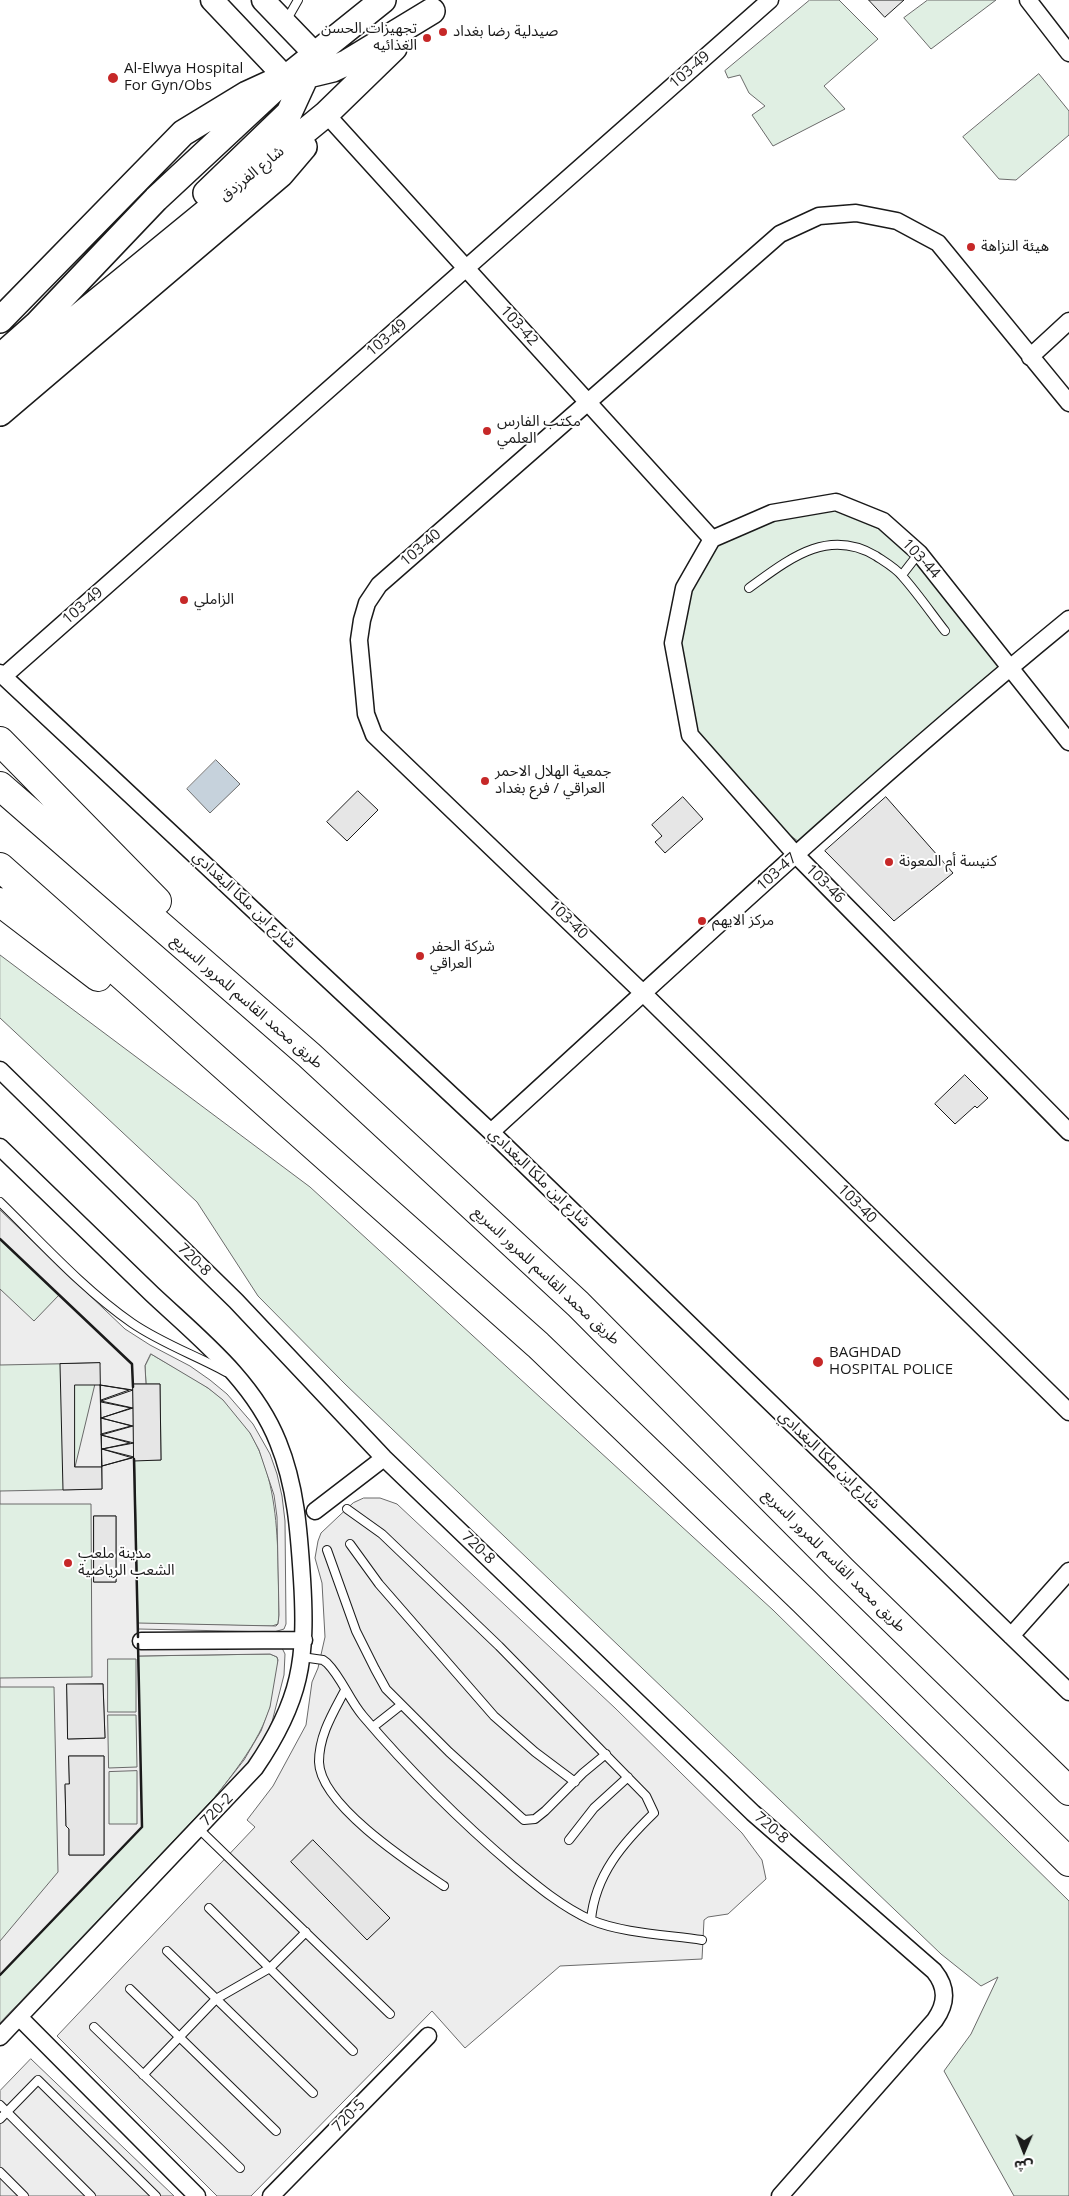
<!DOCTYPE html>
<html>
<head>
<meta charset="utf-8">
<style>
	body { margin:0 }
	#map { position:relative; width:1069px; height:2196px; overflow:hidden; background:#fff; font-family:"Open Sans","Noto Sans Arabic",sans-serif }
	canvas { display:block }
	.north { position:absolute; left:999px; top:2126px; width:50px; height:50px; -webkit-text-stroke:4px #fff; paint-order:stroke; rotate:181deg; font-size:14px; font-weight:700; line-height:20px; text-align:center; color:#1a1a1a }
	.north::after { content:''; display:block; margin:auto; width:18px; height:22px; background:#1a1a1a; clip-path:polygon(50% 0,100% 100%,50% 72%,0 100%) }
</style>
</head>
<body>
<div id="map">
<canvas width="1069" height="2196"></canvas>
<div class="north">ش</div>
</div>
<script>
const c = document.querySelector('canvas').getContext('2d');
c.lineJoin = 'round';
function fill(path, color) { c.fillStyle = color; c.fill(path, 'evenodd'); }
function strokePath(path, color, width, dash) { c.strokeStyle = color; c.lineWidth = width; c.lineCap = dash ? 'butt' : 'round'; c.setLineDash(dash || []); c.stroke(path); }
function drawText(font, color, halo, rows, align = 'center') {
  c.font = font + ' "Open Sans","Noto Sans Arabic",sans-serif'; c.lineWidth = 4; c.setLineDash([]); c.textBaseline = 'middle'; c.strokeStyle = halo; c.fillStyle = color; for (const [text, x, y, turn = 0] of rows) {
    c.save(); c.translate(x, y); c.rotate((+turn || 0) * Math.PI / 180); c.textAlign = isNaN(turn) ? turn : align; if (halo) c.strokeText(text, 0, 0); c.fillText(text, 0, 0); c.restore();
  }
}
const green = new Path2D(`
	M810,0H839L878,39L824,86L845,109L773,146L752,115L765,106L749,93L740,75L728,78L725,71Z
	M928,0H996L931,49L904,18Z
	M1039,74L1069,111V135L1016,180L999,179L963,137Z
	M829,495L919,553L1009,667L799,842L753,807L690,735L673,643L684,588L712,539Z
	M0,955L310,1187L773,1610L1069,1901V2196H1014L944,2071L971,2034L998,1977L981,1986L941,1954L345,1384L258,1296L197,1202L0,1018Z
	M0,1239L132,1364L134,1460H161L160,1384H146L145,1366L151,1354C174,1368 200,1380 221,1398C284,1453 277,1540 279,1615L278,1624L272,1626L138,1624V1656L270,1654L277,1657C279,1663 277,1670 277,1676C272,1724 244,1760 215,1797L0,2023Z`);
const parking = new Path2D(`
	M0,1210L125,1329L150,1345L190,1366L210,1380L227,1394L253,1424L270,1454L277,1474L282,1496L285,1521L286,1624L284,1629L274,1632L138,1629V1649L273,1647L282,1648L285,1654L284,1675L272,1722L259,1750L241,1776L0,2030V2023L160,1857L215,1797L244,1760L261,1731L270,1707L278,1660L277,1657L270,1654L138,1656L142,1827L0,1975V1941L58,1872L54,1687H0V1678L92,1677L91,1504H0V1491L102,1489V1467H75L100,1363L0,1365V1289L34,1321L59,1295L0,1239ZM151,1354L208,1388L223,1400L250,1433L259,1450L274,1495L277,1517L279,1615L278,1624L276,1626L138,1623L133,1384H146L145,1366ZM94,1516H116V1582H94ZM108,1659H136V1712H108ZM103,1684L105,1738L68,1739L67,1685ZM108,1715H136L137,1767L109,1768ZM69,1756H104V1855H69V1829L66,1826L65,1785L69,1784ZM137,1771V1824H109V1772Z
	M364,1498H380L397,1504L615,1708L742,1833L762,1860L766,1879L728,1914L708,1917L704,1920L702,1959L560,1966L465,2048L432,2011L251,2196H217L57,2036L255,1827L247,1820L273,1786L306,1725L312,1682L318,1668L325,1637L322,1583L315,1558L318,1541L321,1533L339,1516L353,1503Z
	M31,2059L174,2196H0V2091Z`);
const water = new Path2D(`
	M216,760L240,784L210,813L187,789Z`);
const building = new Path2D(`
	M869,0H904L885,17Z
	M358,791L378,810L347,841L327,822Z
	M683,797L703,819L665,853L655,842L662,836L652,825Z
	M886,797L953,873L894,921L825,851Z
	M965,1075L988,1098L977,1108L975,1106L955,1124L935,1104Z
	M100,1363L102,1489L63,1490L60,1364Z
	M133,1384H160L161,1460L134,1461Z
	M75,1385H100L102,1467H75Z
	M100,1385L133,1390L101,1401L133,1408L101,1418L131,1408L101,1402V1400L129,1390Z
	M101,1418L133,1426L101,1435L134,1443L102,1449L130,1443L101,1435V1434L131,1426Z
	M102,1449L134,1457L102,1466L132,1458Z
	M94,1516H116V1582H94Z
	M67,1684H103L105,1738L68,1739Z
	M69,1756H104V1855H69V1829L66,1826L65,1784H69Z
	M313,1840L390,1918L367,1940L291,1862Z`);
const lane = new Path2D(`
	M286,21L298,0
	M902,575L919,553
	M749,588C788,560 827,527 876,556C885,562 896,568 903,577C918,594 931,613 945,631
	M0,1202C42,1243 83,1289 132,1323C161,1343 195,1355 226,1372
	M347,1509L382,1534L499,1646L646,1796L654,1813C623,1843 595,1875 591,1920
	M350,1544L379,1584L494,1716L535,1752L575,1782
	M327,1550L356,1631L375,1669L386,1689L449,1752L524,1820L535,1819L545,1811L583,1773L606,1754
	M302,1657L323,1660L327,1663C342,1678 349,1700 363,1716C409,1770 459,1820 513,1866C537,1886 562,1907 591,1920C621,1933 669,1935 702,1940
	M345,1690C333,1713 319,1735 319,1762C320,1805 411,1864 444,1886
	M373,1727L401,1705
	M199,1829L390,2014
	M569,1840L594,1808L628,1777
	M209,1908L353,2051
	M167,1951L313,2093
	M130,1989L276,2131
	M94,2027L240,2168
	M143,2075L216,1999L270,1968L306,1932
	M0,2105L91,2196
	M0,2119L38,2080L156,2196
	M0,2172L24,2196`);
const street = new Path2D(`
	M1028,0L1069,53
	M326,114L712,539
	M1030,357L1069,321
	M1069,403L938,243L897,221L856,213L819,216L780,234L379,585L367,603L362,620L359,640L366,714L374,735L643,993L1069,1412
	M712,539L684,588L673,643L690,735L796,855L1069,1132
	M712,539L772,513L836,502L883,521L919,553L1069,742
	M0,673L491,1132L1069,1692
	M4,676L770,0
	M0,1070L236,1301L384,1458L753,1813L934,1971C947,1987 947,2003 935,2020L780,2196
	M491,1132C682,958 870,782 1069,619
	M0,1147C51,1196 102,1245 152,1294C199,1338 254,1381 278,1442C296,1486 299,1532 302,1579C307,1659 301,1701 255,1768L0,2037
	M315,1511L384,1458
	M1011,1636L1069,1571
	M141,1641L304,1640
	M19,2017L197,2196
	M271,2196L428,2036`);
const secondary = new Path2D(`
	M212,0L286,78
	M263,0L315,54`);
const primary = new Path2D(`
	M206,193L289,113L312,63
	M0,320L183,133L247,94L271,83L286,78L308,75L333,69L348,62L432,11
	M51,339L326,114L394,48
	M0,357L37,324L156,199L286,78L383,0
	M0,386L62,328
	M0,413L281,174L304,147`);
const highway = new Path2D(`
	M0,741L157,901
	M0,786L309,1055L578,1304L842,1570L1069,1791
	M0,867L538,1345L804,1601L1069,1862
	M0,902L98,977`);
const wall = new Path2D(`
	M0,1239L132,1364L133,1387
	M134,1459L138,1637
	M0,1975L142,1827L138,1644`);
const markers = [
	[443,32,5,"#c62828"],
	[427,38,5,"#c62828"],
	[113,78,6,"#c62828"],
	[971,247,5,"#c62828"],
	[487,431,5,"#c62828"],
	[184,600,5,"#c62828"],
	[485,781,5,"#c62828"],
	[889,862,5,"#c62828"],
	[702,921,5,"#c62828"],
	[420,956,5,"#c62828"],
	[818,1362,6,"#c62828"],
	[68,1563,5,"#c62828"]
];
const poiNames = [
	["تجهيزات الحسن",417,29,"right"],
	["الغذائيه",417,46,"right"],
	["صيدلية رضا بغداد",453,32],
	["Al-Elwya Hospital",124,69],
	["For Gyn/Obs",124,86],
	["هيئة النزاهة",981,247],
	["مكتب الفارس",497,422],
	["العلمي",497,439],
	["الزاملي",194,600],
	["جمعية الهلال الاحمر",495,772],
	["العراقي / فرع بغداد",495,789],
	["كنيسة أم المعونة",899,862],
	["مركز الايهم",712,921],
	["شركة الحفر",430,947],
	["العراقي",430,964],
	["BAGHDAD",829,1353],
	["HOSPITAL POLICE",829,1370],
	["مدينة ملعب",78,1554],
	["الشعب الرياضية",78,1571]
];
const streetNames = [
	["103-49",690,70,-41],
	["شارع الفرزدق",252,174,-39],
	["103-42",519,326,48],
	["103-49",387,338,-41],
	["103-40",421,548,-41],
	["103-44",921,559,47],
	["103-49",83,606,-41],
	["103-47",777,872,-42],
	["103-46",825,884,45],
	["شارع ابن ملكا البغدادي",244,900,43],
	["103-40",568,920,44],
	["طريق محمد القاسم للمرور السريع",247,1002,41],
	["شارع ابن ملكا البغدادي",539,1178,44],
	["103-40",857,1204,45],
	["720-8",194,1260,44],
	["طريق محمد القاسم للمرور السريع",546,1276,43],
	["شارع ابن ملكا البغدادي",829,1460,44],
	["720-8",478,1548,44],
	["طريق محمد القاسم للمرور السريع",834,1561,45],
	["720-2",217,1810,-46],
	["720-8",771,1828,41],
	["720-5",349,2116,-45]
];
fill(green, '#e0efe3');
strokePath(green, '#6a6a6a', 1);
fill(parking, '#ededed');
strokePath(parking, '#6a6a6a', 1);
fill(water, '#c6d2dc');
strokePath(water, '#6a6a6a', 1);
fill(building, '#e6e6e6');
strokePath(building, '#1a1a1a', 1);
strokePath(lane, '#1a1a1a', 10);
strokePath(street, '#1a1a1a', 19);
strokePath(secondary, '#1a1a1a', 25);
strokePath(primary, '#1a1a1a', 28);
strokePath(highway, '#1a1a1a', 30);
strokePath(lane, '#fff', 8);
strokePath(street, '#fff', 16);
strokePath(secondary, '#fff', 22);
strokePath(primary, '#fff', 25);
strokePath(highway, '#fff', 28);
strokePath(wall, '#1a1a1a', 2.5);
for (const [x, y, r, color] of markers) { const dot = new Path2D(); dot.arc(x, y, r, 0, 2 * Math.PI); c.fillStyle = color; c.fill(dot); strokePath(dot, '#fff', 2); }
drawText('15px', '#1a1a1a', '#fff', poiNames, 'left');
drawText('15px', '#1a1a1a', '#fff', streetNames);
</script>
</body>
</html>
